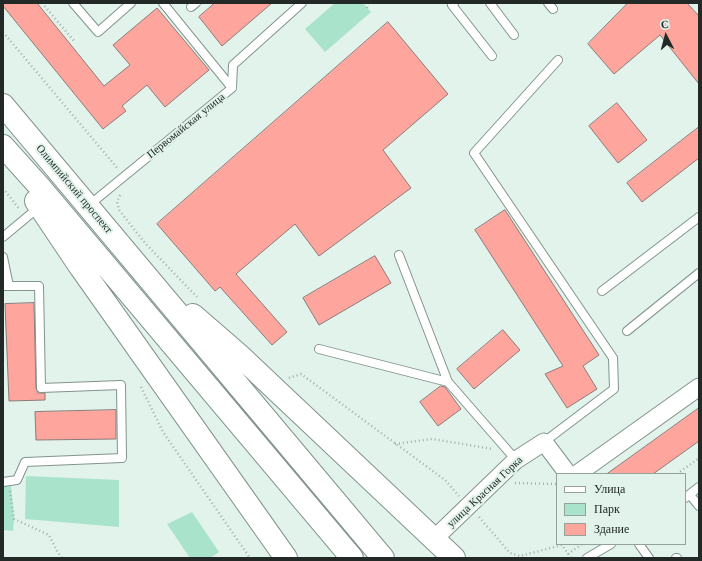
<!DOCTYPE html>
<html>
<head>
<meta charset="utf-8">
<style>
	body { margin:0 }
	#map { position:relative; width:702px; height:561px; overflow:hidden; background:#e1f3eb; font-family:"Libre Baskerville",serif }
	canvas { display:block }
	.frame { position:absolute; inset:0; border:4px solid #222926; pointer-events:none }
	.legend { position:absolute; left:556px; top:473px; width:130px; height:72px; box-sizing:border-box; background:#e1f3eb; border:1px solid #95a29c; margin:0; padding:5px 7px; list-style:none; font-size:12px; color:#222926 }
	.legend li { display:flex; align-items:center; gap:8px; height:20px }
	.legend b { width:20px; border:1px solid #95a29c }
	.north { position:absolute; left:646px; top:16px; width:40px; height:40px; -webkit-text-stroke:3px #e1f3eb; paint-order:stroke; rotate:354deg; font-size:11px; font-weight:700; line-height:16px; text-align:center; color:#222926 }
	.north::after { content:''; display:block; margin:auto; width:14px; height:18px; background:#222926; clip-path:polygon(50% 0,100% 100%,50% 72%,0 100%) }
</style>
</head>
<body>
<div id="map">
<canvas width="702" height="561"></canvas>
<div class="frame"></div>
<ul class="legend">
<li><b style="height:5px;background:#fff"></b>Улица</li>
<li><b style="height:11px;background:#aae3cc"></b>Парк</li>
<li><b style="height:11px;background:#fea69e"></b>Здание</li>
</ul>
<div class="north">С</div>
</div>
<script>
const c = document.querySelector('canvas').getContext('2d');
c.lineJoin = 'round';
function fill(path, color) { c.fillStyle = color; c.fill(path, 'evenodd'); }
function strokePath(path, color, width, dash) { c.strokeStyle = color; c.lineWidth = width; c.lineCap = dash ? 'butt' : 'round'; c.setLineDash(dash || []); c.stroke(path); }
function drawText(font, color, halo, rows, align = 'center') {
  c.font = font + ' "Libre Baskerville",serif'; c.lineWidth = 4; c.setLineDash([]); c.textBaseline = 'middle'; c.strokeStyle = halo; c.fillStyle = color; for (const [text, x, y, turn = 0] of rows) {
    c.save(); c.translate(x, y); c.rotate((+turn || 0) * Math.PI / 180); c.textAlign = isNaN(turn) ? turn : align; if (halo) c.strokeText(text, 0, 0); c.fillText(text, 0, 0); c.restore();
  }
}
const green = new Path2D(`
	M335,3H363L371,12L325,52L305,29Z
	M26,476L119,480V527L25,519Z
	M3,486H11L14,519L13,531L3,530Z
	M192,512L219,552L210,558H190L167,524Z`);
const building = new Path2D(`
	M3,3H37L104,86L130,65L113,45L157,8L209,70L165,107L147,85L122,106L126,111L103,129L3,6Z
	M215,3H272L222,46L199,17Z
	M628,3H687L699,16V84L660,35L614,74L588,44Z
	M388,22L448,94L383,150L411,188L319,256L295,224L236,274L287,332L272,345L220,287L215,291L157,224Z
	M617,103L647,140L618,163L589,126Z
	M699,127V158L642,202L627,183Z
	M505,210L599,355L583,366L597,389L567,408L545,374L563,366L475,230Z
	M375,256L391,283L319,325L303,298Z
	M34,303L36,388L38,393H45V400L9,401L5,304Z
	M503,330L520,350L474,389L457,369Z
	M441,386L445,387L461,409L438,426L420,402Z
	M699,408V441L653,474H607Z
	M116,410V439L36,440L35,412Z`);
const path = new Path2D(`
	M42,3L75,42
	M367,8L368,3
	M3,32L118,169
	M3,188L20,210
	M120,195L117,202L119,210L145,243L197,297
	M289,378L301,374L445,480L459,496
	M141,387L163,432L250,558
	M395,444L432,439L493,449
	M677,474L699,458
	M515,483L557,484
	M10,491L14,519L49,535L57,551L62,558
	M479,517L510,553L520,556L562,545L571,558
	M568,554L582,544`);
const lane = new Path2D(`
	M73,3L98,32L131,3
	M163,3L232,88
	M454,3L452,5L492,56
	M490,3L514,35
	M548,3L553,9
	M191,7L196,3
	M88,206L232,88L233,65L302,3
	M3,237L39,207
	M399,255L448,382L516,460
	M3,257L9,286
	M3,286H39L41,388L121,385L122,458L25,462L17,480L3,482
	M602,291L699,217
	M627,331L699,273
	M319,349L448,382
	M544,442L614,389L613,358L474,153L558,60
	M690,495L699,506
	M685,498L699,487
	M639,544L649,558
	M587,558L611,544
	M676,558H677`);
const street = new Path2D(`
	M577,474L699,387
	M434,539L516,460L544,442L568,474`);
const secondary = new Path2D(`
	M3,105L383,558
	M3,146L39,186L352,558
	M36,201L81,268L286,558
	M193,315L238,354L454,558`);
const streetNames = [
	["Первомайская улица",186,126,-39],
	["Олимпийский проспект",74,189,50],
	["улица Красная Горка",485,492,-43]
];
fill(green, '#aae3cc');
fill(building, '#fea69e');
strokePath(building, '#8c7a78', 1);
strokePath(lane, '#82948c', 10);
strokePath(street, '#82948c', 19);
strokePath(secondary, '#82948c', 24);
strokePath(path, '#a3b1ab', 2.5, [1, 3]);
strokePath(lane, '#fff', 8);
strokePath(street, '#fff', 17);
strokePath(secondary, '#fff', 22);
drawText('11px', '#222926', '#e1f3eb', streetNames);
</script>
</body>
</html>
